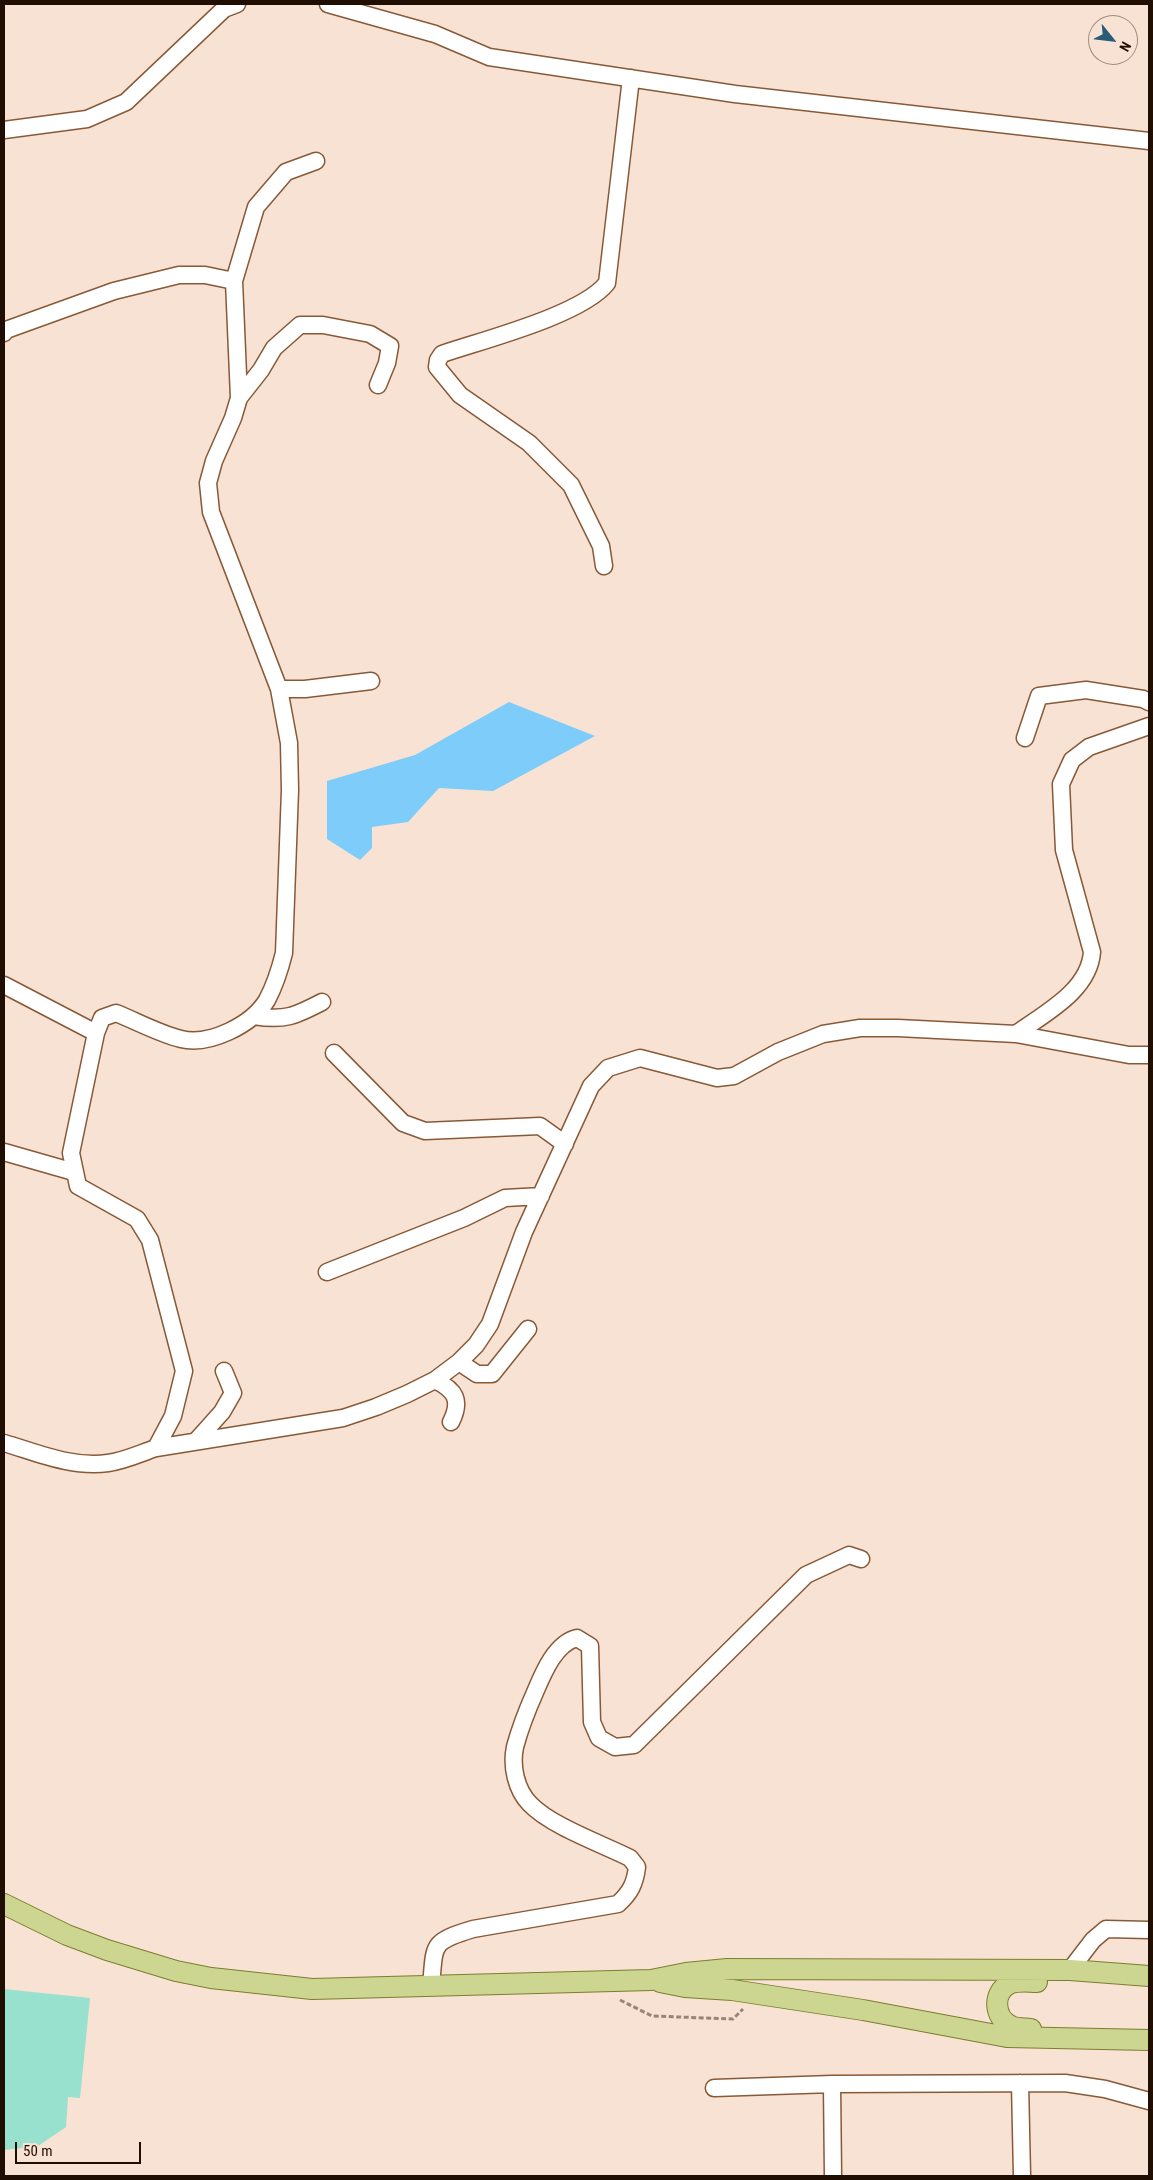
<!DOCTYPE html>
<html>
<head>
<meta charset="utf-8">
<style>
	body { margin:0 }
	#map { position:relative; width:1153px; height:2180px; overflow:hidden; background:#f8e2d3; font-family:"Roboto Condensed",sans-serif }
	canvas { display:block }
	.frame { position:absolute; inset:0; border:5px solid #200e02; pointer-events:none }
	.north { position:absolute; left:1088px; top:15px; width:50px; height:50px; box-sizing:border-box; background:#f8e2d3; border:1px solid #a28d7f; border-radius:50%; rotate:119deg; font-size:14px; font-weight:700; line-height:20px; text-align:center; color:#200e02 }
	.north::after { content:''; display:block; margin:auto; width:18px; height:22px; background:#285c78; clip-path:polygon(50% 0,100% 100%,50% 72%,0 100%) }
	.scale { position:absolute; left:15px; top:2142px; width:126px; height:22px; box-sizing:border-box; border:2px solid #200e02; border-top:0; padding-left:6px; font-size:15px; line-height:18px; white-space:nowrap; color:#200e02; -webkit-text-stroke:4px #f8e2d3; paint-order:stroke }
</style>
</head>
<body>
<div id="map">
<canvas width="1153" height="2180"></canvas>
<div class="frame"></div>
<div class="north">N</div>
<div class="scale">50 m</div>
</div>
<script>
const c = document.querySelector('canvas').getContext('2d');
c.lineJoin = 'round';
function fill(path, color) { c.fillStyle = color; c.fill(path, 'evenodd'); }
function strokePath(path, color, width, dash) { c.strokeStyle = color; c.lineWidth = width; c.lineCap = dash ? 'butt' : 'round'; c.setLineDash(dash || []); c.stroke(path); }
const water = new Path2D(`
	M509,702L595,736L493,791L439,788L408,822L372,827V848L360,860L327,839V781L415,755Z`);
const building = new Path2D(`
	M4,1989L90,1998L80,2098L68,2097L66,2127L38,2146L4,2150Z`);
const path = new Path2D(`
	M620,2000L652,2016L733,2019L743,2009`);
const minor = new Path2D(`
	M328,4L435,34L489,57L735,94L1149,141
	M4,130L87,119L126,102L224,9L237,4
	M4,333L6,330L114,291L179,275H205L234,281
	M239,398L261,370L274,348L300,325H323L370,334L390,346L387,363L378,385
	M604,566L601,546L571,485L529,443L460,395L437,367L438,360L442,354C483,340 582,315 607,283L631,78
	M279,689H305L371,681
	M1025,738L1039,696L1086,690L1143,699L1149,702
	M4,985L96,1033
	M254,1016C285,1021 295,1016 322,1002
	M1016,1034C1045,1013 1089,991 1092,952L1064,850L1061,784L1072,760L1089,747L1149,726
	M334,1053L403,1123L425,1131L540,1126L565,1144
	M4,1152L74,1172
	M327,1272L464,1218L505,1198L541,1196
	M459,1362L477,1374H492L528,1329
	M435,1380C455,1390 462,1400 451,1422
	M196,1441L222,1412L233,1393L224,1371
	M4,1443C38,1453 72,1468 108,1463C124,1461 141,1453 156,1448L173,1416L184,1371L150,1240L137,1219L78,1186L71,1153L96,1033L102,1018L116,1013C136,1021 160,1034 181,1039C209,1046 252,1025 267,1000C275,985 280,969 284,953L290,790L289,743L279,689L211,512L208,483L214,461L233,418L239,398L234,281L256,207L286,172L316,161
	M156,1448L343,1418L376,1407L407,1394L435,1380L459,1362L476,1345L490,1324L524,1232L591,1086L608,1068L640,1058L717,1078L734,1076L778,1052L823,1034L860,1028H898L1016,1034L1129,1055H1149
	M1070,1970L1093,1940L1106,1929L1149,1930
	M431,1986C435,1944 430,1942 473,1929L618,1904C630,1893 635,1884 637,1867L630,1858C602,1844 551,1826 530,1804C516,1790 511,1766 515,1747C520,1728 528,1708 536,1690C544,1671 556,1643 577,1638L590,1646L592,1722L599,1738L615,1747L634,1745L806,1575L849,1555L861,1559
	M1020,2083L1022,2176
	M832,2084L833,2176
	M714,2088L832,2084L1065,2083L1105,2089L1149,2101`);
const major = new Path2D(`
	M4,1904L67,1935L107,1950L176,1971L211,1978L312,1989L651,1980L686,1973L727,1969L1070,1970L1149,1976
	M660,1982L685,1987L732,1990L863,2010L1007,2037L1149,2040
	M1031,2029C1025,2028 1017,2029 1011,2026C994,2018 992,1993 1009,1984C1018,1980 1028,1982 1037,1982`);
fill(water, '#7eccfa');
fill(building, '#97e1ce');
strokePath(minor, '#885937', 19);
strokePath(major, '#7b7e2e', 22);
strokePath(path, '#998577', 3, [5, 2.5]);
strokePath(minor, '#fff', 16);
strokePath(major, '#cdd690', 20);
</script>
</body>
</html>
